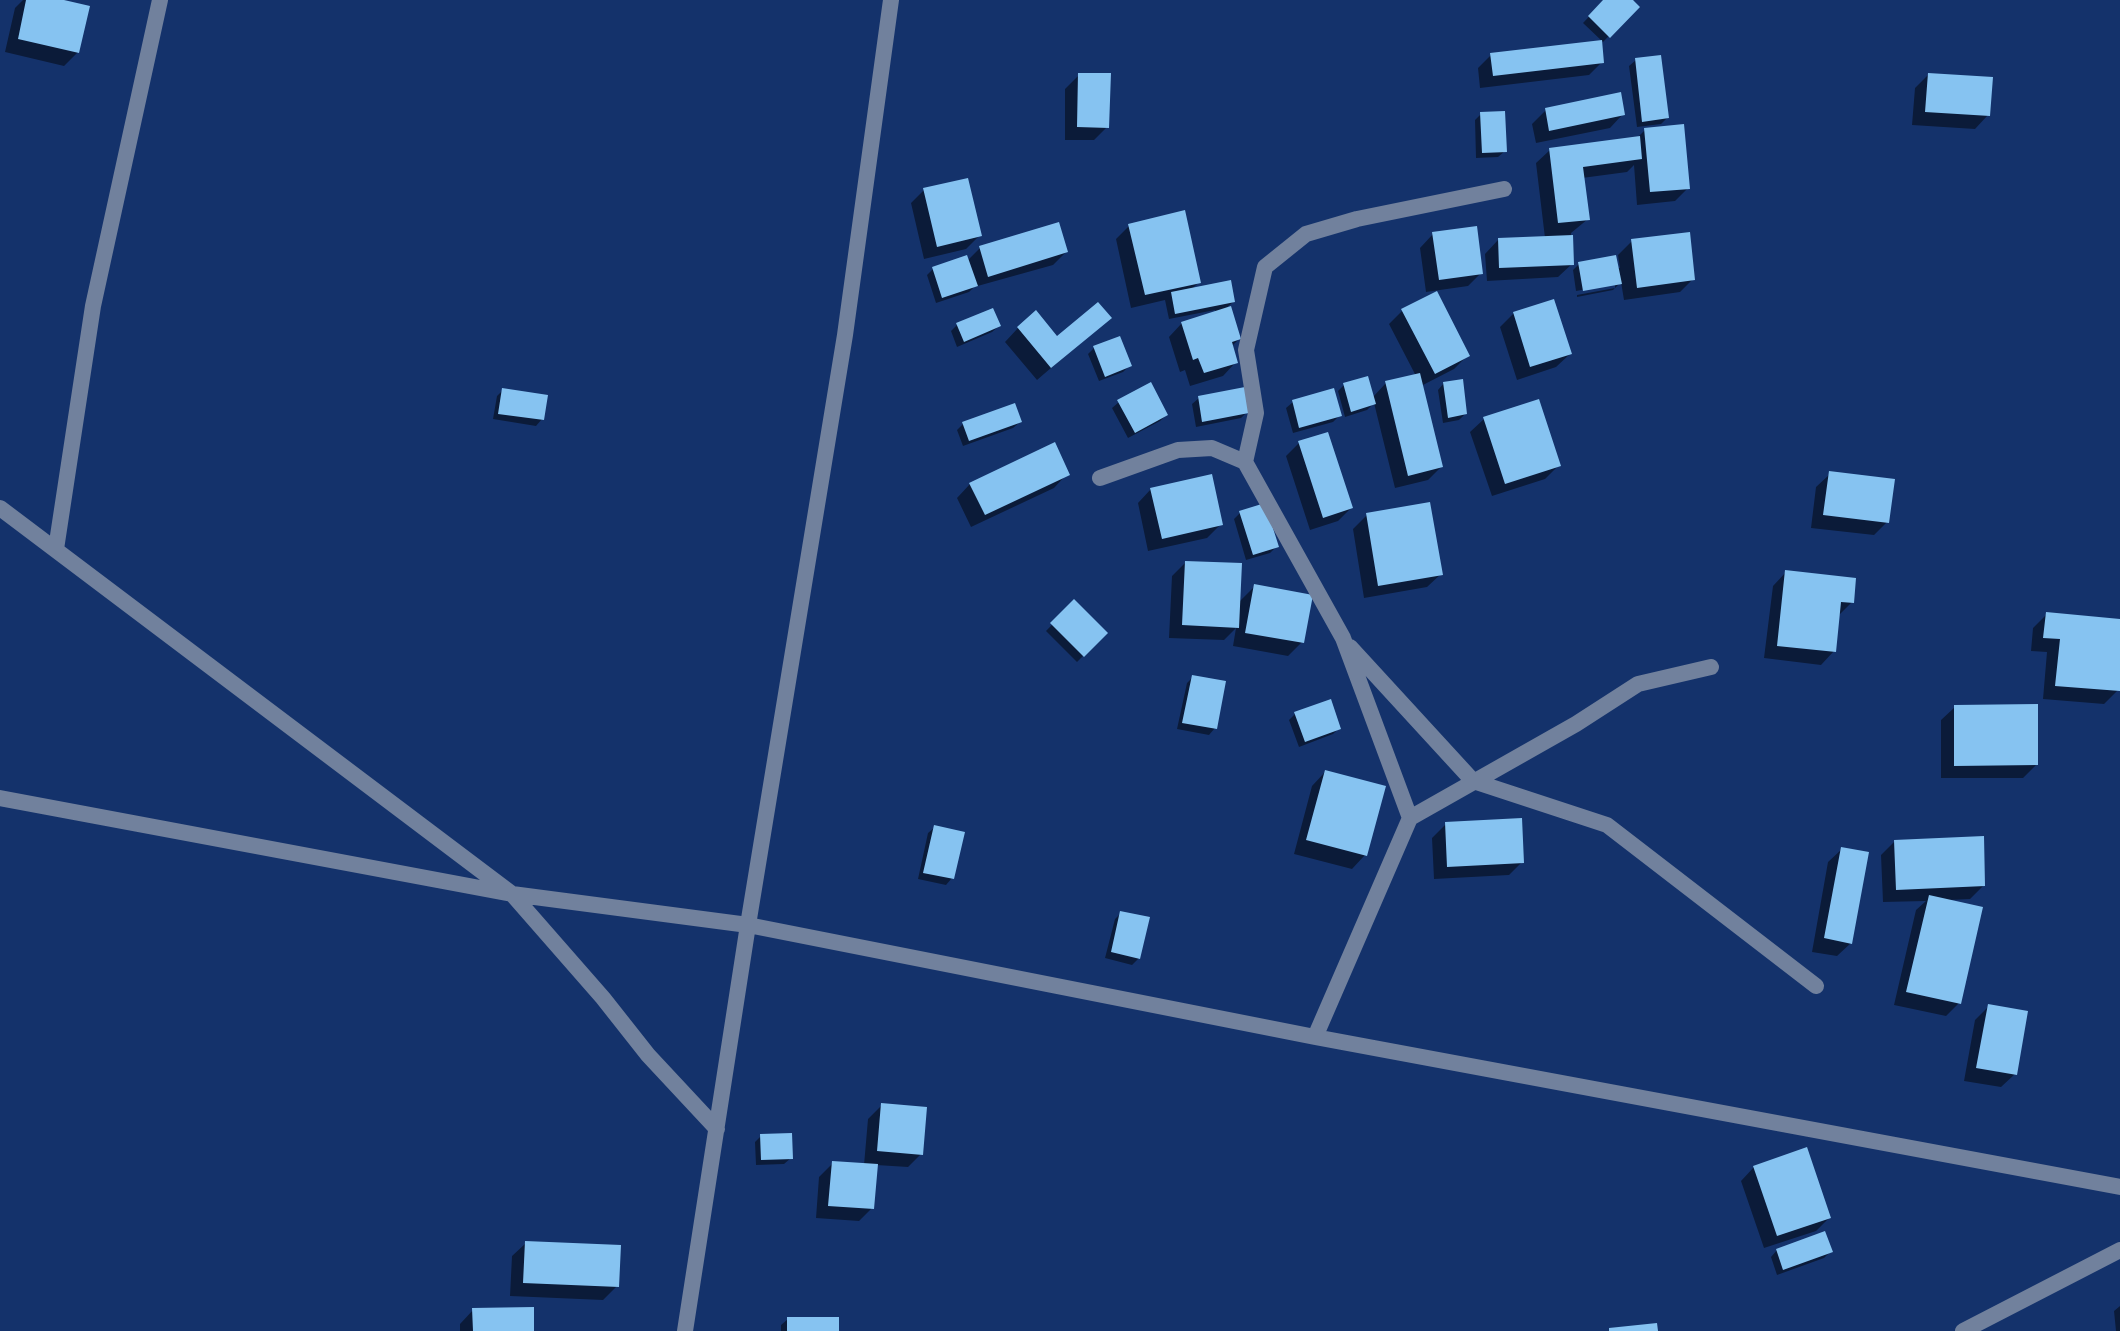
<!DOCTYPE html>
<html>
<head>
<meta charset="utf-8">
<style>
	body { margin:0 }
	canvas { display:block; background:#14326b }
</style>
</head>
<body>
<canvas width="2120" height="1331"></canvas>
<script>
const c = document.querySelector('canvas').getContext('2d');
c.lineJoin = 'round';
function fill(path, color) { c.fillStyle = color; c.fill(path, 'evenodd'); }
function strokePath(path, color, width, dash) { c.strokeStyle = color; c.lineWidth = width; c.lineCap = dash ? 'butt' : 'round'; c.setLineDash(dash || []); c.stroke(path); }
const shadow = new Path2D(`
	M23,0H55L78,52L64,66L5,52L15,8Z
	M1605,0H1630L1637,7L1603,42L1583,23Z
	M1491,55L1602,62L1589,75L1480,88L1478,68Z
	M1636,60L1667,118L1661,124L1637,127L1629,66Z
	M1079,75L1107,127L1094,140H1065V89Z
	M1928,75L1988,115L1975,129L1912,125L1915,88Z
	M1546,110L1623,114L1610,128L1536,143L1532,124Z
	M1481,114L1505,151L1498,157L1476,158L1475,120Z
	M1645,130L1688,188L1675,201L1637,205L1634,165L1627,172L1582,178L1588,219L1571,233L1572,264L1558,277L1487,281L1485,254L1498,240L1545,238L1536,163L1550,150L1637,138Z
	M924,190L979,236L966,249L924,259L911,203Z
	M1129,226L1199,282L1191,290L1233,302L1223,311L1239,339L1231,347L1236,362L1223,376L1190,386L1185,370L1180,372L1169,337L1182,323L1216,313L1215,310L1169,319L1165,300L1131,308L1116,239Z
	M1433,234L1481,273L1468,286L1426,292L1420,248Z
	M1632,241L1693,279L1680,292L1624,300L1621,282L1613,290L1577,297V295L1615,288V284L1576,291L1573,270L1579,264L1620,268L1618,255Z
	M980,248L1066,252L1053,265L974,287L969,292L936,303L927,275L933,269L967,261Z
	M1402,311L1467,356L1454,369L1421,386L1441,467L1428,480L1395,488L1374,403L1367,410L1345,417L1338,391L1344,385L1372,398L1386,383L1416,376L1389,324Z
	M1514,313L1570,354L1556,367L1517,380L1500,327Z
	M1109,318L1037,380L1005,342L1018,328L1057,339Z
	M957,325L999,326L992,332L957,347L951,331Z
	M1094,348L1129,366L1123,372L1099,381L1088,354Z
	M1444,383L1465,414L1459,420L1443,423L1438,390Z
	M503,390L542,419L536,426L493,419L497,396Z
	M1199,398L1247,412L1241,418L1196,427L1192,404Z
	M1119,402L1166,415L1160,421L1128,438L1112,408Z
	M1293,402L1339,416L1333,422L1293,433L1286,408Z
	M1484,419L1558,466L1545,479L1492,496L1470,432Z
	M1020,422L1013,428L963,446L957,430L964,423Z
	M1299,443L1351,508L1338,521L1310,530L1286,456Z
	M1067,474L1054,488L971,527L957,498L970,484Z
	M1830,474L1887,522L1874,535L1811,528L1816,487Z
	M1151,489L1221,524L1207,538L1148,551L1138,503Z
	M1240,513L1276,547L1270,553L1246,560L1234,519Z
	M1367,515L1441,574L1427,587L1364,598L1353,529Z
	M1185,563L1239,602L1255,586L1302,642L1288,656L1233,646L1236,628L1224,640L1169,638L1172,576Z
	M1786,572L1852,602L1838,616L1834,651L1821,665L1764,658L1773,586Z
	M1074,602L1106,633L1077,662L1046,631Z
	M2047,614L2120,621L2118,690L2104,704L2043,699L2047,652L2031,651L2033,628Z
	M1193,677L1215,728L1209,735L1177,729L1187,683Z
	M1955,707L2036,765L2023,778H1941V720Z
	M1295,714L1339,728L1333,734L1299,747L1289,720Z
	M1325,772L1365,855L1352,869L1294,854L1312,786Z
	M1446,824L1522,862L1509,875L1434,879L1432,838Z
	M935,827L952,878L946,885L918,879L928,833Z
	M1895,841L1983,886L1970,899L1949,900L1959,1003L1946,1016L1894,1005L1916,910L1926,901L1883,902L1881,855Z
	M1842,849L1851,943L1837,956L1812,952L1828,862Z
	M1121,913L1139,958L1132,965L1105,958L1115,919Z
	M1989,1006L2015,1074L2001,1087L1964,1081L1975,1020Z
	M881,1106L921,1154L908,1167L876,1165L872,1208L859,1221L816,1218L819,1177L833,1163L864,1165L868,1119Z
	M761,1136L791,1158L784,1164L756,1165L755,1142Z
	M1754,1167L1829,1218L1816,1231L1764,1248L1741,1181Z
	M526,1243L617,1286L603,1300L510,1296L512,1256Z
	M1777,1250L1830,1252L1824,1258L1777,1275L1771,1257Z
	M2120,1306V1331H2116L2114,1311Z
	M473,1310L532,1331H460V1324Z
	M788,1319L837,1331H781V1325Z`);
const building = new Path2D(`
	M26,0H64L90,6L79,53L18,39Z
	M1603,0H1633L1640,7L1610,38L1588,16Z
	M1602,40L1604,63L1493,76L1490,53Z
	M1661,55L1669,118L1642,122L1635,58Z
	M1078,73H1111L1109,128L1077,127Z
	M1928,73L1993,77L1990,116L1925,112Z
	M1621,92L1625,115L1549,131L1545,108Z
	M1505,111L1507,152L1482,153L1480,112Z
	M1684,124L1690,189L1650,192L1644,128Z
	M1640,136L1642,159L1583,167L1590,220L1558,223L1549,148Z
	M968,178L982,236L937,247L923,188Z
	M1185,210L1201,283L1145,295L1128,224Z
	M1059,222L1068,252L988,277L979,246Z
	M1477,226L1483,274L1439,280L1432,232Z
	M1690,232L1695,280L1637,288L1631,239Z
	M1573,235L1574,265L1499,268L1498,238Z
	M967,255L978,286L942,298L932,267Z
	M1616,255L1622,284L1583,291L1578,262Z
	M1231,280L1235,302L1175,314L1171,292Z
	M1437,291L1470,356L1435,374L1401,309Z
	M1554,299L1572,354L1530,367L1513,312Z
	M1098,302L1112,318L1051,368L1017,327L1036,310L1057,336Z
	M1231,306L1241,339L1232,342L1238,363L1204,373L1198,358L1193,360L1181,322Z
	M993,308L1001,326L964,342L956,323Z
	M1120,336L1132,366L1105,377L1093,346Z
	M1420,373L1443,467L1408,476L1385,381Z
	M1368,376L1376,404L1351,412L1343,383Z
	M1463,379L1467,414L1448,418L1443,382Z
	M1151,382L1168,415L1135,433L1117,400Z
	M1245,387L1249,413L1202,422L1198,396Z
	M502,388L548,395L544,420L498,414Z
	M1334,388L1342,416L1299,428L1292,400Z
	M1539,399L1561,466L1505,484L1483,417Z
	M1015,403L1022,422L969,441L962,422Z
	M1328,432L1353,508L1323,518L1298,441Z
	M1055,442L1070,475L985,515L969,483Z
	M1829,471L1895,479L1889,523L1823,515Z
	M1212,474L1223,525L1162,539L1150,488Z
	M1430,502L1443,575L1378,586L1366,513Z
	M1265,503L1279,547L1253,555L1239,511Z
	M1185,561L1242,563L1239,628L1182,625Z
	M1785,570L1856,578L1854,603L1841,602L1836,652L1777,646Z
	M1254,584L1313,595L1304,643L1245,633Z
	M1074,599L1108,633L1084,657L1050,623Z
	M2046,612L2120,619V691L2055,686L2060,639L2043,638Z
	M1192,675L1226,681L1217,729L1182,723Z
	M1331,699L1341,729L1305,742L1294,712Z
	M2038,704V765L1954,766V705Z
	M1325,770L1386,786L1367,856L1306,840Z
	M1522,818L1524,863L1447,867L1445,822Z
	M934,825L965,832L954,879L923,873Z
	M1984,836L1985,886L1896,890L1894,840Z
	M1841,847L1869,852L1852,944L1824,938Z
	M1929,895L1983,907L1961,1004L1906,992Z
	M1120,911L1150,917L1140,959L1111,952Z
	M1988,1004L2028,1011L2017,1075L1976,1068Z
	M881,1103L927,1107L923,1155L877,1151Z
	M792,1133L793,1159L761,1160L760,1134Z
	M1807,1147L1831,1218L1777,1236L1753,1166Z
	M832,1161L878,1164L874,1209L828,1206Z
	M1825,1231L1833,1252L1783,1270L1776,1249Z
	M525,1241L621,1245L619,1287L523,1283Z
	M534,1307V1331H473L472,1308Z
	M787,1317H839V1331H787Z
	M1657,1323L1658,1331H1609V1328Z`);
const minor = new Path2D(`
	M1245,462L1256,413L1246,350L1265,267L1306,234L1357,219L1504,189
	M1100,478L1178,450L1212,448L1245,462L1343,638L1410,818L1315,1037
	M0,508L512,894L603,998L648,1055L717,1129
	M56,549L93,306L160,0
	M1350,647L1473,781L1607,825L1816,986
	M0,798L512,894L748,925L1315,1037L2120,1187
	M1410,818L1576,724L1638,684L1711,667
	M685,1331L748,925L845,335L891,0
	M1963,1331L2120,1250`);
fill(shadow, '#0007');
fill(building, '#86c3f1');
strokePath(minor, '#71819d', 16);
</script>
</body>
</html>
